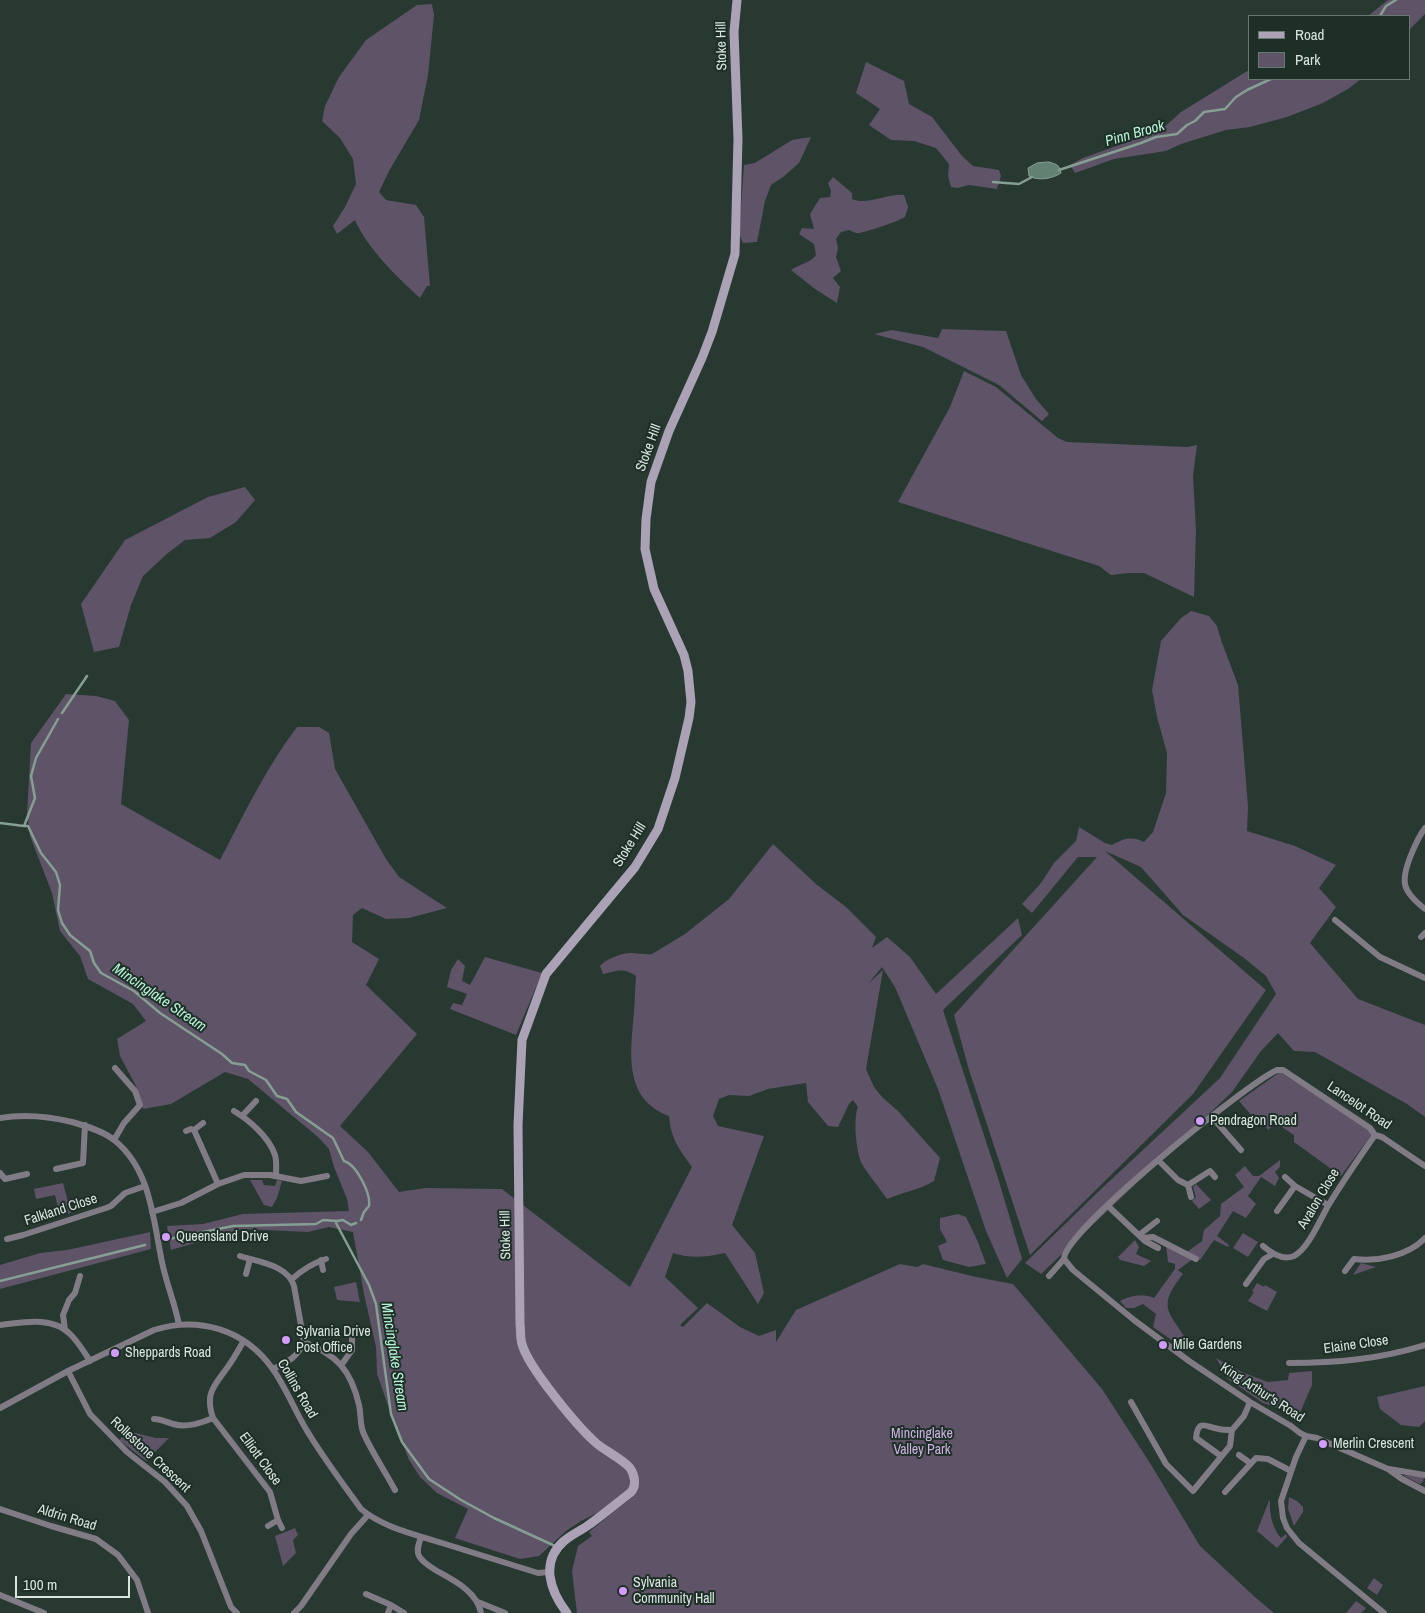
<!DOCTYPE html>
<html>
<head>
<meta charset="utf-8">
<style>
	body { margin:0 }
	#map { position:relative; width:1425px; height:1613px; overflow:hidden; background:#273931; font-family:"Archivo Narrow",sans-serif }
	canvas { display:block }
	.legend { position:absolute; left:1248px; top:15px; width:162px; height:65px; box-sizing:border-box; background:#1d2f27; border:1px solid #697871; margin:0; padding:6px 9px; list-style:none; font-size:15px; color:#dae5e0 }
	.legend li { display:flex; align-items:center; gap:10px; height:25px }
	.legend b { width:25px; border:1px solid #697871 }
	.scale { position:absolute; left:15px; top:1576px; width:115px; height:22px; box-sizing:border-box; border:2px solid #dae5e0; border-top:0; padding-left:6px; font-size:15px; line-height:18px; white-space:nowrap; color:#dae5e0; -webkit-text-stroke:4px #1d2f27; paint-order:stroke }
</style>
</head>
<body>
<div id="map">
<canvas width="1425" height="1613"></canvas>
<ul class="legend">
<li><b style="height:6px;background:#aca2b5"></b>Road</li>
<li><b style="height:14px;background:#5e5367"></b>Park</li>
</ul>
<div class="scale">100 m</div>
</div>
<script>
const c = document.querySelector('canvas').getContext('2d');
c.lineJoin = 'round';
function fill(path, color) { c.fillStyle = color; c.fill(path, 'evenodd'); }
function strokePath(path, color, width, dash) { c.strokeStyle = color; c.lineWidth = width; c.lineCap = dash ? 'butt' : 'round'; c.setLineDash(dash || []); c.stroke(path); }
function drawText(font, color, halo, rows, align = 'center') {
  c.font = font + ' "Archivo Narrow",sans-serif'; c.lineWidth = 4; c.setLineDash([]); c.textBaseline = 'middle'; c.strokeStyle = halo; c.fillStyle = color; for (const [text, x, y, turn = 0] of rows) {
    c.save(); c.translate(x, y); c.rotate((+turn || 0) * Math.PI / 180); c.textAlign = isNaN(turn) ? turn : align; if (halo) c.strokeText(text, 0, 0); c.fillText(text, 0, 0); c.restore();
  }
}
const green = new Path2D(`
	M1388,0H1425V14L1409,30V16H1368Z
	M432,4L434,15L428,75L419,120L389,171L379,192L386,200L416,205L424,217L430,286H427L420,298C398,278 367,248 355,220L337,234L333,226L345,207L356,184L353,159L340,138L322,121L325,106L339,77L366,40L417,5Z
	M866,62L904,81L909,104L932,117L962,156L973,166L999,170L1001,176L997,189L969,185L958,188L951,187L948,176L949,164L936,148L914,141L891,140L869,125L880,109L856,93Z
	M1249,70V79H1361L1348,89L1323,103L1287,117L1250,127L1226,130L1181,144L1166,151L1114,159L1075,173L1070,165L1083,158L1161,130L1181,112Z
	M811,137L799,163L783,177L771,185L765,201L757,242L743,243L739,234L744,165L755,163L792,140Z
	M833,177L852,193V199C868,206 887,193 904,195L908,207L905,217C898,221 863,234 856,233C853,232 851,231 849,230L841,232L836,239L838,248L836,257L841,271L833,278L840,287L837,303L815,289L791,270C800,264 810,263 816,255L814,244L799,234L802,228L814,229L810,214L820,198L830,197L831,191L828,183Z
	M942,329L1006,331L1021,375L1036,399L1049,414L1042,421L999,385L923,347L874,334L892,330L938,338Z
	M964,371L996,387L1058,438L1067,442L1187,447L1197,445L1193,476L1196,530L1194,597L1144,573H1129L1111,575L1099,566L898,502L950,407Z
	M245,487L255,500L236,522L210,538L185,540L168,553L143,576L131,605L119,647L94,652L81,604L125,540L208,497Z
	M1191,611L1209,616L1217,626L1221,640L1238,685L1248,806L1247,831L1295,846L1336,865L1319,888L1336,907L1310,943L1358,999L1425,1025V1117L1407,1104L1315,1052L1294,1051L1278,1033L1261,1051L1232,1092L1041,1274L1025,1263L1100,1190L1220,1078L1276,994L1266,976L1244,958L1183,915L1141,867L1105,851L1266,990L1193,1094L1030,1255L969,1070L954,1015L1097,857H1078L1032,913L1022,904L1041,883L1054,863L1076,841L1079,827L1105,843L1112,845C1124,838 1132,836 1144,842L1153,832L1166,793L1167,753L1157,717L1152,690L1161,641L1181,618Z
	M66,694L96,696L115,701L129,720L121,804L220,860C244,814 266,768 297,727H319L329,733L335,769L386,859L399,877L447,908L409,918L386,919L362,908L353,915L352,942L379,959L366,985L417,1034L340,1126L368,1152L399,1192L425,1188L502,1189L630,1287L692,1167C679,1149 671,1139 669,1116C622,1098 631,1051 634,1011C635,999 635,987 636,976C623,967 617,971 603,974L600,966C606,959 621,953 631,953C638,953 644,955 652,954L685,934L729,899L773,844L816,884L846,907L876,937L872,948L887,937L910,957L936,994L1018,918L1022,935L943,1010L998,1178L1022,1259L1007,1278L986,1231L938,1089L895,987L882,967L868,984L883,970L866,1069L874,1087L882,1097L898,1111L940,1158L934,1181C919,1190 904,1192 887,1199C879,1187 869,1176 862,1164C856,1153 853,1118 858,1107L853,1100L849,1104L838,1127L828,1126L808,1102L806,1083L768,1089L749,1096L729,1095L719,1099L713,1116L718,1126L764,1136L732,1225L755,1253L764,1293L758,1304L725,1253C707,1257 691,1259 673,1253L665,1277L698,1308L680,1325L683,1327L707,1303L740,1327L759,1336L776,1330V1342L796,1310L900,1264L917,1267L923,1264L976,1277L1013,1284L1102,1389L1150,1463L1200,1546L1256,1598L1274,1613H577L572,1571L578,1546L592,1536L589,1532L637,1493L581,1521L566,1531L539,1556L520,1559L455,1538L468,1509L437,1493L420,1477L409,1460L391,1414L377,1374L376,1347L364,1294L353,1232L329,1227L308,1232L242,1229L171,1250L167,1226L203,1224L243,1214L349,1211L347,1199L334,1167L329,1149L318,1137L248,1079L225,1072L171,1104L143,1109L136,1086L120,1056L117,1039L146,1021L133,1004L88,979L80,956L60,931L52,893L30,836L27,814L31,743Z
	M485,957L542,973L516,1035L450,1009L453,1003L462,1005L467,994L447,987L451,970L458,959L465,966L462,981L470,985Z
	M1280,1072L1369,1129L1372,1134L1341,1176L1294,1142V1135L1276,1123L1268,1130L1258,1115L1253,1117L1239,1101Z
	M1280,1160V1167L1275,1172L1279,1178L1275,1186L1261,1177L1248,1196L1256,1204L1246,1218L1233,1211L1217,1236L1229,1245L1228,1247L1214,1240L1200,1260L1187,1252L1202,1241L1204,1230L1220,1216L1221,1204L1244,1187L1235,1175L1245,1166L1253,1176H1259Z
	M250,1180H262L264,1185L275,1186L277,1180L282,1181L277,1198L272,1207L264,1205Z
	M63,1183L71,1213L60,1216L55,1195L36,1199L34,1189Z
	M1196,1184L1211,1200L1199,1209L1192,1201L1196,1197L1193,1187Z
	M958,1214L966,1217L978,1242L986,1264L969,1267L943,1260L938,1246L947,1242L940,1229V1218Z
	M150,1232L151,1249L0,1289V1265L40,1253L67,1250Z
	M1243,1233L1258,1242L1248,1257L1233,1248Z
	M1135,1240L1139,1247L1136,1254L1151,1261L1144,1266L1120,1260L1118,1257Z
	M1166,1246L1193,1259L1178,1270L1183,1274C1156,1308 1169,1311 1188,1342L1183,1348L1153,1327L1156,1314L1143,1304L1134,1308H1126L1120,1301C1130,1295 1144,1293 1154,1298L1175,1269V1264L1168,1262Z
	M1361,1263L1376,1267L1353,1275Z
	M356,1282L360,1302L337,1300L334,1287Z
	M1257,1283L1264,1287L1265,1285L1277,1292L1267,1311L1248,1301L1254,1292L1252,1291Z
	M1216,1358L1244,1373L1268,1382L1288,1380L1289,1373L1312,1371V1385L1299,1415L1263,1403L1228,1379Z
	M1425,1386V1421L1419,1427L1401,1425L1380,1409L1377,1397Z
	M131,1432L156,1438H169L146,1461L119,1440L127,1433Z
	M1405,1475L1424,1477L1423,1482L1420,1484L1404,1476Z
	M1289,1497L1297,1501L1303,1507V1512L1294,1526L1288,1509Z
	M1269,1501H1270C1269,1513 1273,1530 1281,1538L1286,1534L1287,1537L1277,1548L1257,1531Z
	M295,1528L298,1535L293,1540L296,1553L283,1566L275,1536Z
	M1374,1578L1383,1585L1377,1595L1367,1588Z
	M1356,1601L1366,1608L1361,1613H1346Z`);
const water = new Path2D(`
	M1049,162C1056,164 1060,165 1061,173C1052,179 1038,181 1029,176L1028,168L1037,163Z`);
const stream = new Path2D(`
	M1380,16L1386,6L1396,0
	M1059,170L1141,143L1156,137L1177,134L1187,125L1195,121L1204,112L1225,109L1236,97L1247,90L1271,79
	M993,182L1019,184L1032,177
	M62,713L87,676
	M58,719L36,758L31,776L35,798L24,826H28L41,853L56,872L60,885L58,910L62,923L70,935L90,951L94,963L101,973L134,991L160,1013L222,1054L232,1063L245,1065L249,1071L266,1080L277,1096L287,1099L296,1112L333,1138L344,1161C356,1164 371,1193 369,1206L364,1212L361,1220
	M0,823L24,826
	M356,1223L351,1225L343,1220L337,1221L336,1223L369,1285L376,1304L391,1414L402,1442L429,1479L461,1500L494,1518L555,1546
	M164,1240L233,1226L316,1224L323,1220L337,1221
	M0,1281L145,1245`);
const street = new Path2D(`
	M1425,828C1419,836 1415,845 1411,855C1400,882 1402,891 1425,909
	M1335,920L1380,957L1425,978
	M1421,937L1425,933
	M234,1111C249,1120 269,1137 275,1155C277,1162 276,1169 276,1176
	M242,1116L256,1101
	M1212,1117L1241,1150
	M0,1118C25,1114 47,1116 72,1122C86,1126 103,1131 114,1140C151,1169 153,1220 162,1262C166,1283 175,1303 179,1325
	M194,1130L203,1123
	M186,1131L191,1129L194,1130L218,1184
	M114,1140L124,1123L140,1105L135,1091L115,1068
	M1158,1160L1178,1180L1188,1185L1191,1197
	M56,1169L83,1163L85,1125
	M0,1173L5,1179L27,1174
	M1285,1177L1295,1186L1328,1205
	M1188,1185L1210,1171L1215,1177
	M1108,1206L1145,1241L1158,1248
	M1277,1211L1295,1186
	M152,1212L181,1203L218,1184L244,1175H270L301,1181L327,1176
	M1139,1235L1157,1221
	M1142,1238L1153,1237L1196,1259
	M7,1239L23,1235L106,1208L111,1206L125,1193L145,1186
	M1263,1246C1271,1253 1282,1261 1294,1256C1308,1249 1320,1220 1328,1206C1343,1181 1359,1158 1375,1135
	M240,1256C258,1262 288,1265 294,1286L304,1342C298,1357 287,1362 273,1369
	M1064,1259L1073,1270L1134,1320L1189,1361L1250,1402L1291,1426L1300,1433L1306,1436L1317,1438L1388,1469L1402,1479L1425,1491
	M321,1260L323,1270
	M1345,1271L1354,1259C1377,1262 1408,1256 1425,1238
	M246,1274L250,1259
	M1049,1276L1064,1259C1063,1232 1246,1084 1277,1070H1283L1370,1128L1375,1135L1382,1137L1425,1166
	M292,1279C302,1270 313,1263 326,1259
	M1246,1284L1264,1259L1273,1254
	M0,1325C23,1322 54,1316 71,1335C79,1343 84,1352 90,1361
	M65,1330L63,1315L69,1300L75,1293L80,1276
	M243,1342C238,1351 233,1360 227,1368C213,1387 205,1394 213,1418L270,1492L278,1520L282,1528
	M304,1342C337,1355 351,1370 359,1405C361,1414 360,1424 363,1432C370,1449 386,1473 395,1490
	M1289,1363C1337,1363 1379,1359 1425,1345
	M342,1364L352,1350V1334
	M68,1371L90,1414L127,1452L165,1482L187,1506L201,1531L231,1607L237,1613
	M1131,1402L1166,1464L1193,1491L1230,1446L1232,1430
	M0,1408L68,1371L154,1330C198,1316 244,1329 272,1368C286,1387 296,1414 309,1434C325,1460 343,1484 361,1509C384,1528 414,1534 442,1543C474,1553 506,1563 538,1573L549,1572
	M154,1419C161,1419 166,1422 173,1424C187,1428 201,1423 213,1418
	M1306,1436L1296,1457L1281,1501L1283,1518L1287,1528L1299,1543L1384,1613
	M1239,1455L1250,1463
	M1221,1456L1196,1438C1198,1418 1206,1427 1219,1429C1223,1430 1228,1430 1232,1430L1244,1416L1250,1402
	M1389,1469L1425,1475
	M1225,1492L1256,1458L1268,1459L1291,1471
	M0,1509L51,1526L96,1539L118,1555L137,1580L148,1613
	M268,1526L278,1520
	M421,1537C419,1543 416,1550 419,1556C423,1563 431,1567 437,1571C455,1581 477,1592 481,1613
	M366,1594L391,1605
	M0,1595L44,1613
	M478,1602L505,1613
	M294,1613L301,1606L351,1534L368,1515
	M388,1613L391,1605L404,1613`);
const secondary = new Path2D(`
	M567,1613C550,1591 540,1562 564,1541C572,1534 582,1530 590,1524C604,1514 617,1503 630,1493C637,1487 635,1475 630,1468C623,1459 605,1451 596,1443C577,1426 528,1367 522,1344C520,1338 521,1331 520,1324L518,1125L522,1040L546,974L635,867L658,829L675,778L689,718L691,702L688,671L684,655L654,589L645,549L646,519L651,482L669,431L702,358L712,332L735,254L738,139L734,32L737,0`);
const markers = [
	[1200,1121,5,"#d39cfc"],
	[166,1237,5,"#d39cfc"],
	[286,1340,5,"#d39cfc"],
	[1163,1345,5,"#d39cfc"],
	[115,1353,5,"#d39cfc"],
	[1323,1444,5,"#d39cfc"],
	[623,1591,5,"#d39cfc"]
];
const streetNames = [
	["Stoke Hill",722,46,-91],
	["Stoke Hill",649,448,-70],
	["Stoke Hill",630,845,-58],
	["Lancelot Road",1359,1106,34],
	["Avalon Close",1319,1199,-59],
	["Falkland Close",61,1210,-18],
	["Stoke Hill",506,1235,-91],
	["Elaine Close",1356,1345,-8],
	["Collins Road",297,1389,60],
	["King Arthur's Road",1262,1393,33],
	["Rollestone Crescent",150,1455,43],
	["Elliott Close",260,1459,54],
	["Aldrin Road",67,1518,17]
];
const poiNames = [
	["Pendragon Road",1210,1121],
	["Queensland Drive",176,1237],
	["Sylvania Drive",296,1332],
	["Post Office",296,1348],
	["Mile Gardens",1173,1345],
	["Sheppards Road",125,1353],
	["Merlin Crescent",1333,1444],
	["Sylvania",633,1583],
	["Community Hall",633,1599]
];
const parkNames = [
	["Mincinglake",922,1434],
	["Valley Park",922,1450]
];
const waterNames = [
	["Pinn Brook",1135,134,-16],
	["Mincinglake Stream",159,998,34],
	["Mincinglake Stream",394,1357,81]
];
fill(green, '#5e5367');
fill(water, '#628172');
strokePath(water, '#869f93', 1);
strokePath(stream, '#869f93', 2.5);
strokePath(street, '#817b86', 6);
strokePath(secondary, '#aca2b5', 9);
for (const [x, y, r, color] of markers) { const dot = new Path2D(); dot.arc(x, y, r, 0, 2 * Math.PI); c.fillStyle = color; c.fill(dot); strokePath(dot, '#1d2f27', 2); }
drawText('14px', '#dae5e0', '#1d2f27', streetNames);
drawText('14px', '#dae5e0', '#1d2f27', poiNames, 'left');
drawText('14px', '#cdb2e2', '#1d2f27', parkNames);
drawText('italic 15px', '#b7f2d6', '#1d2f27', waterNames);
</script>
</body>
</html>
